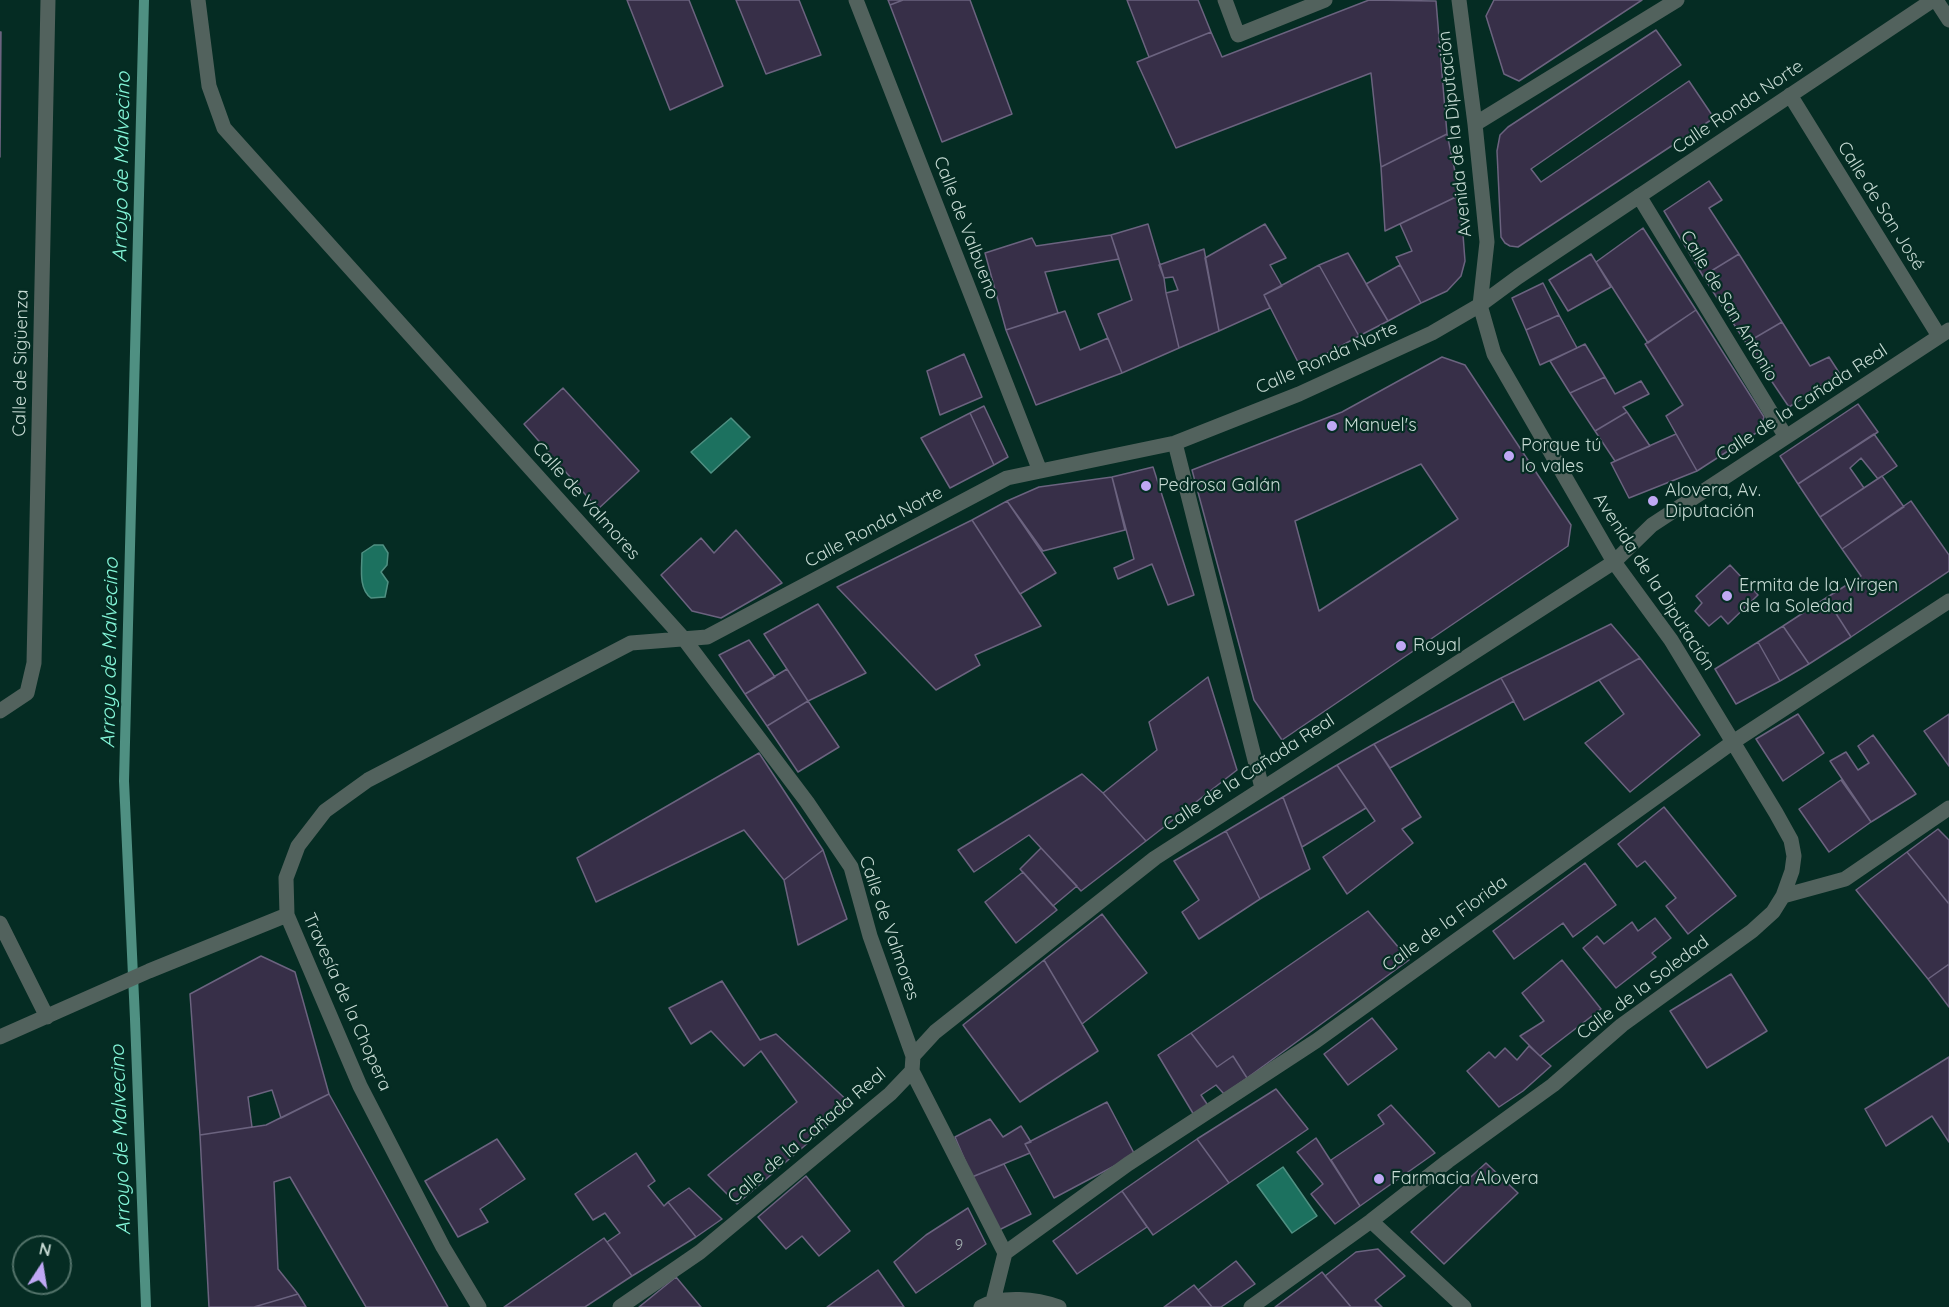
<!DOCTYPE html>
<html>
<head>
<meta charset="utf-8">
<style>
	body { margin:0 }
	#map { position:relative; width:1949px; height:1307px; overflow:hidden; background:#052c23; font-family:Quicksand,sans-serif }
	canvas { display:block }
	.north { position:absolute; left:12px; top:1235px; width:60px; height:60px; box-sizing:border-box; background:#052c23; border:2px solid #527269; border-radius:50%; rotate:12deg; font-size:16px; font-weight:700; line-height:24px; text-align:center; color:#c6dad3 }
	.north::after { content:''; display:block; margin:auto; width:21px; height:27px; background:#bfa8f4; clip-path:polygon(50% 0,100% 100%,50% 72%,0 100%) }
</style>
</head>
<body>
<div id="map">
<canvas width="1949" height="1307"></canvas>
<div class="north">N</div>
</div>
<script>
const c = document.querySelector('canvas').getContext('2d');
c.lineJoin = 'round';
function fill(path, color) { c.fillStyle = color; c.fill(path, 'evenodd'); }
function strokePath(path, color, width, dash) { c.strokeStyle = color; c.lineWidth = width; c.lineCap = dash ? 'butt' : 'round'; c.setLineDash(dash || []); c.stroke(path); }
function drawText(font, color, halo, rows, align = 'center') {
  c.font = font + ' Quicksand,sans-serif'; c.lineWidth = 4.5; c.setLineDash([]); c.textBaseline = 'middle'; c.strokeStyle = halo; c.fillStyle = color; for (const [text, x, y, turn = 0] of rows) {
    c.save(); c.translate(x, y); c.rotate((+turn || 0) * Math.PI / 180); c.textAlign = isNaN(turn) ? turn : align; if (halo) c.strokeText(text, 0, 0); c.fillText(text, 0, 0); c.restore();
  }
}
const water = new Path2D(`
	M731,418L750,437L711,473L691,452Z
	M374,545H383L388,553L387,565L381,572L388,582L385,597L371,598C358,588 362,568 362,553Z
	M1283,1167L1317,1216L1292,1233L1257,1185Z`);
const stream = new Path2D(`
	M144,0L124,781L135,1019L146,1307`);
const building = new Path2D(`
	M627,0H689L723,86L670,110Z
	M736,0H799L821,55L766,74Z
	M888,0H903L890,5Z
	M903,0H970L1012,114L942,142L890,5Z
	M1127,0H1198L1211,32L1149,57Z
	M1369,0L1436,1L1447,134L1381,167L1371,73L1176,148L1137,62L1211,32L1222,57Z
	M1494,0H1642L1519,81L1504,74L1486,16Z
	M1656,30L1681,65L1531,169L1541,182L1689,81L1714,118L1518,247L1510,246L1505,243L1501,237L1497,151L1500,135L1508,127Z
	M0,32H1L0,157Z
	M1447,134L1460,195L1385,231L1381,167Z
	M1709,181L1722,200L1709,208L1739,254L1703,276L1664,211Z
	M1460,195L1465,261L1461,276L1447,291L1421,303L1396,257L1412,251L1400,224Z
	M1148,224L1164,278L1166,293L1179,348L1122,373L1098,314L1132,300L1111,235Z
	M1265,224L1286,258L1270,265L1282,286L1264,295L1270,308L1219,331L1205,258Z
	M1643,228L1696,310L1648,343L1596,262Z
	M1111,235L1119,259L1045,272L1058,313L1006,330L985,253L1032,238L1036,246Z
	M1204,249L1219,331L1179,348L1166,293L1178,290L1173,277L1164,278L1159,265Z
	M1348,253L1388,321L1359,336L1319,265Z
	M1591,254L1611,287L1568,311L1549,280Z
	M1739,254L1782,322L1746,343L1703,276Z
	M1319,265L1359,336L1301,368L1264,295Z
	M1400,265L1421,303L1388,321L1366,284Z
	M1543,283L1559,315L1526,330L1512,298Z
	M1696,310L1764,417L1759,431L1697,471L1666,416L1683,405L1645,344Z
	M1065,311L1080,350L1108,338L1122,373L1036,405L1006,330Z
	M1559,315L1577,348L1540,365L1526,330Z
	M1782,322L1810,366L1829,357L1840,374L1789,407L1746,343Z
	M1585,344L1605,377L1570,393L1550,361Z
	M964,354L982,397L940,415L927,371Z
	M1442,357L1465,365L1571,525L1568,546L1282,740L1254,700L1192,470L1342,412ZM1421,464L1458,519L1319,611L1295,521Z
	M1605,377L1615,394L1641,381L1649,394L1623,407L1627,412L1595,431L1570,393Z
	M563,388L639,471L598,509L524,424Z
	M1858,404L1878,432L1798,484L1780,456Z
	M984,406L1008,457L994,465L970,413Z
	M1627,412L1650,446L1615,461L1595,431Z
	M970,413L994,465L950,488L921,438Z
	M1676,434L1697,471L1629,498L1611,463Z
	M1874,434L1897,466L1878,479L1861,458L1850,468L1864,488L1820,517L1798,484Z
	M1153,467L1194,595L1168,605L1152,564L1118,579L1114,568L1134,559L1112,477Z
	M1882,476L1904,507L1842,549L1820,517Z
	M1112,477L1125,530L1043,551L1007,501L1039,487Z
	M1007,501L1056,573L1020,594L972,520Z
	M1911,501L1949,555V571L1851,637L1826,598L1861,576L1842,549Z
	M972,520L1041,626L975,655L980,665L936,690L837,587Z
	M736,530L782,583L721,618L692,611L661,575L701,538L714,553Z
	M1730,565L1758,595L1728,624L1721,616L1709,626L1695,611L1702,603L1696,596Z
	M1826,598L1851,637L1809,664L1783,626Z
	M818,604L866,673L808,701L764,634Z
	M1611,624L1640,658L1524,720L1501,678Z
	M1783,626L1809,664L1780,681L1758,642Z
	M749,640L775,677L745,694L719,655Z
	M1758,642L1780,681L1736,704L1715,669Z
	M1640,658L1700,735L1630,792L1585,743L1624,714L1599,680Z
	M787,669L808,701L767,726L745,694Z
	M1208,677L1237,770L1146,841L1103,793L1157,750L1149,722Z
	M1501,678L1514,701L1390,768L1374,744Z
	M808,701L839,747L798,772L767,726Z
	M1798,714L1824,753L1783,781L1756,739Z
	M1949,714V766L1924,731Z
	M1873,735L1916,794L1871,822L1830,761L1846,752L1858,770L1869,763L1858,746Z
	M1374,744L1421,817L1402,829L1413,843L1347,894L1323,857L1375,821L1337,765Z
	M759,753L823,850L784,880L744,830L596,902L577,858Z
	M1337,765L1366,808L1302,847L1283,797Z
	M1082,774L1103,793L1146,841L1081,891L1029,835L974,872L958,850Z
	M1841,780L1871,822L1829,852L1799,809Z
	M1283,797L1310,869L1260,899L1226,831Z
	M1664,807L1736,896L1688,934L1666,906L1676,898L1645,861L1637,867L1618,844Z
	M1938,829L1949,840V904L1907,852Z
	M1226,831L1260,899L1199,939L1182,912L1199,900L1174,861Z
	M1041,848L1077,886L1053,906L1020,869Z
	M823,850L847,919L798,945L784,880Z
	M1907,852L1949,904V964L1928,979L1856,890Z
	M1585,863L1616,905L1573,937L1563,923L1514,959L1493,931Z
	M1023,872L1057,910L1016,943L985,902Z
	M1368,911L1409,960L1247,1078L1233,1056L1217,1067L1191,1033Z
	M1102,914L1147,973L1082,1024L1044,960Z
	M1655,918L1671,938L1652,953L1656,957L1616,988L1583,948L1597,936L1604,944L1632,922L1638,931Z
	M261,956L295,972L329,1094L281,1118L272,1090L248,1097L252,1127L200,1135L190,994Z
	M1044,960L1098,1051L1020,1102L963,1025Z
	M1562,960L1601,1009L1540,1056L1520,1036L1544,1021L1522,993Z
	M1949,964V1007L1928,979Z
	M1731,974L1767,1031L1707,1068L1670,1011Z
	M722,981L760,1040L776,1034L852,1105L737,1204L708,1175L797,1102L761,1051L744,1066L711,1031L691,1044L669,1008Z
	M1372,1018L1397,1049L1348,1085L1324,1054Z
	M1191,1033L1217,1067L1233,1056L1247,1078L1224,1094L1216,1085L1201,1095L1209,1107L1194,1115L1158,1055Z
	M1529,1046L1551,1066L1523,1091L1499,1107L1467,1071L1489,1052L1495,1058L1505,1048L1517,1060Z
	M1949,1057V1142L1932,1116L1886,1146L1865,1109Z
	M1276,1089L1308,1129L1229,1183L1197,1139Z
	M329,1094L448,1307H366L290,1177L274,1182L278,1269L298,1294L254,1307H209L200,1135L266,1125Z
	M1107,1102L1135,1155L1054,1198L1025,1144Z
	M1391,1105L1435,1153L1360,1206L1331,1160L1384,1124L1378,1115Z
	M990,1119L1003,1137L1021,1126L1031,1142L1025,1144L1030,1153L972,1177L955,1137Z
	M1316,1138L1360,1206L1335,1224L1311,1194L1323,1184L1297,1152Z
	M497,1139L525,1179L480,1209L488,1222L458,1237L425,1181Z
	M1197,1139L1229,1183L1153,1235L1122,1191Z
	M636,1153L655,1181L648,1186L664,1206L668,1202L696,1237L632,1276L607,1242L620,1233L605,1213L593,1220L575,1194Z
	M1486,1163L1518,1193L1444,1264L1411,1232Z
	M1004,1164L1031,1214L999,1230L972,1177Z
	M806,1176L850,1231L819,1256L802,1236L786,1249L758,1217Z
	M689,1188L722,1219L696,1237L668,1202Z
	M1122,1191L1147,1227L1077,1274L1053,1241Z
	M968,1208L986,1244L916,1293L894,1262L926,1235Z
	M604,1238L632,1276L585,1307H504Z
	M1378,1249L1405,1276L1375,1300L1382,1307H1351L1325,1276L1356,1252Z
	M1236,1261L1255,1284L1221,1307H1212L1198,1290Z
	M878,1270L904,1307H827Z
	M1322,1272L1351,1307H1275Z
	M676,1277L701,1307H639Z
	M1194,1285L1212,1307H1164Z
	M298,1294L306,1307H254Z`);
const minor = new Path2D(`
	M198,0L209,86L224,128L684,639L807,802L851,867L870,936L913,1056
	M856,0L1040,471
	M1225,0L1238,35L1325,0
	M1936,0L1949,20
	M1790,95L1939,336
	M1475,124L1677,0
	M1639,196L1786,437
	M1175,443L1262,788
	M0,711L27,693L34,663L48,0
	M1783,896L1845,879L1949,808
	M0,923L47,1017
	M0,1037L149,971L287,915
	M912,1071L1005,1253
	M1371,1221L1464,1307
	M993,1301L1005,1253L1128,1164L1316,1041L1733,742L1949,601
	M479,1307L443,1247L360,1086L287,915L286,878L298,846L325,811L368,780L631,643L707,637L1007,478L1175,443L1299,394L1432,333L1480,305L1518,277L1933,0
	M620,1307L700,1252L890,1094L912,1071L913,1056L935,1032L1155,858L1614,562L1652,525L1949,330
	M981,1307C1003,1295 1036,1299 1059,1307
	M1251,1307L1371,1221L1448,1161L1553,1085L1622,1025L1752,931L1773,912L1783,896L1792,871L1794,856L1791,840L1776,813L1671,640L1614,562L1494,354L1480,305L1487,242L1475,124L1459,0`);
const markers = [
	[1332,426,6,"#bfa8f4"],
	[1509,456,6,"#bfa8f4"],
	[1146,486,6,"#bfa8f4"],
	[1653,501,6,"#bfa8f4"],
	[1727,596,6,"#bfa8f4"],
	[1401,646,6,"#bfa8f4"],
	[1379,1179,6,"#bfa8f4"]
];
const numberNames = [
	["9",959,1245]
];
const streetNames = [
	["Calle Ronda Norte",1738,107,-34],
	["Avenida de la Diputación",1455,134,-96],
	["Calle de San José",1881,206,58],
	["Calle de Valbueno",966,228,69],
	["Calle de San Antonio",1729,306,59],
	["Calle Ronda Norte",1327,358,-24],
	["Calle de Sigüenza",21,363,-89],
	["Calle de la Cañada Real",1802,403,-33],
	["Calle de Valmores",586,501,48],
	["Calle Ronda Norte",874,527,-28],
	["Avenida de la Diputación",1654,582,57],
	["Calle de la Cañada Real",1249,773,-33],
	["Calle de la Florida",1445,924,-36],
	["Calle de Valmores",889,928,71],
	["Calle de la Soledad",1643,988,-37],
	["Travesía de la Chopera",347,1002,66],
	["Calle de la Cañada Real",807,1136,-40]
];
const poiNames = [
	["Manuel's",1344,426],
	["Porque tú",1521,446],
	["lo vales",1521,467],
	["Pedrosa Galán",1158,486],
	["Alovera, Av.",1665,491],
	["Diputación",1665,512],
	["Ermita de la Virgen",1739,586],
	["de la Soledad",1739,607],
	["Royal",1413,646],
	["Farmacia Alovera",1391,1179]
];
const waterNames = [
	["Arroyo de Malvecino",122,167,-89],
	["Arroyo de Malvecino",110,653,-89],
	["Arroyo de Malvecino",121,1140,-92]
];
fill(water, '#1c715f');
strokePath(water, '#4f9082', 1.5);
strokePath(stream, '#4f9082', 10);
fill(building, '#372f48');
strokePath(building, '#6b637f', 1.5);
strokePath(minor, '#52625d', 15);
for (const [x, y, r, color] of markers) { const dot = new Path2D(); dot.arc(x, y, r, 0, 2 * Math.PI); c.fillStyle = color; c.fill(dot); strokePath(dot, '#052c23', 2); }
drawText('15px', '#a2afb0', null, numberNames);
drawText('18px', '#c6dad3', '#052c23', streetNames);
drawText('18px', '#c6dad3', '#052c23', poiNames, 'left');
drawText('italic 20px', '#86f9db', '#052c23', waterNames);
</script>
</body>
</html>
